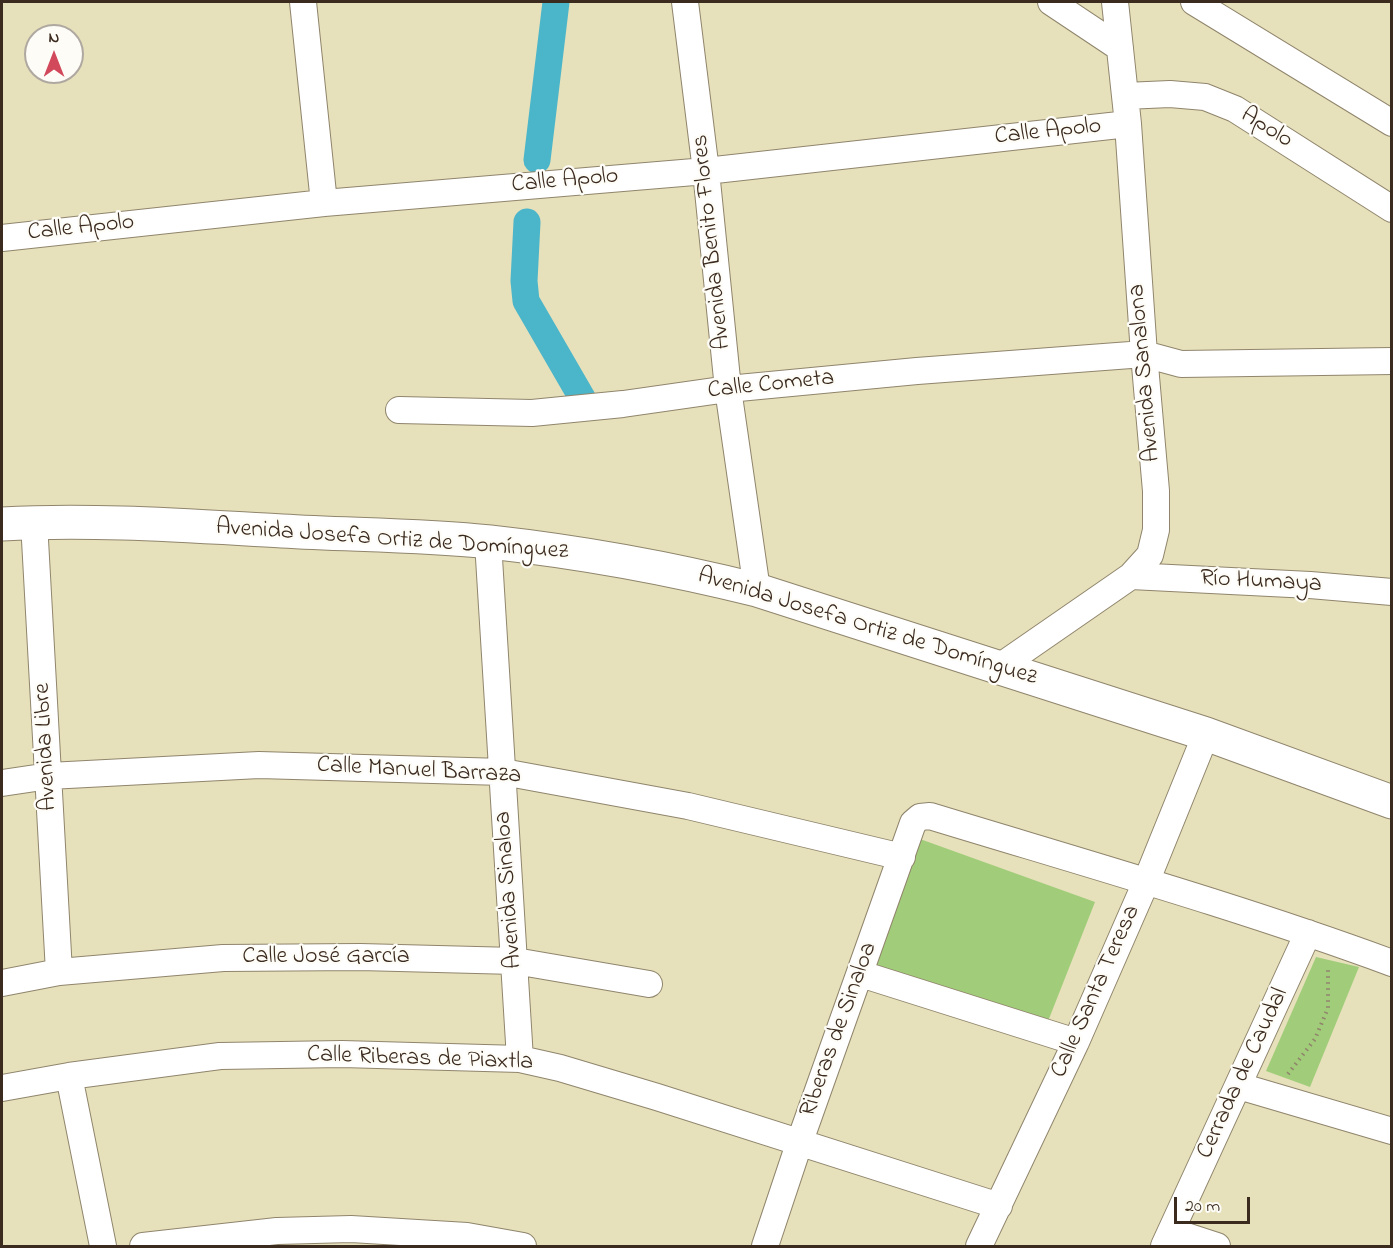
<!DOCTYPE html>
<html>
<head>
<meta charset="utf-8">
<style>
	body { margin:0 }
	#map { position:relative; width:1393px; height:1248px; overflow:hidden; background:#e6e0bb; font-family:"Indie Flower",sans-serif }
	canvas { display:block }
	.frame { position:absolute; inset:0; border:3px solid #3b2a1e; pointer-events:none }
	.north { position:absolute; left:24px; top:24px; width:60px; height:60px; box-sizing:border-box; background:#fdfcf7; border:2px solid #afa8a0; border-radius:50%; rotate:0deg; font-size:16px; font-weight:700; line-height:24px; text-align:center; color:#3b2a1e }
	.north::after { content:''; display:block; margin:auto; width:21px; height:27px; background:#d1495b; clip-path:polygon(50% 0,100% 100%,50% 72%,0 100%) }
	.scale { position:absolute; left:1174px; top:1197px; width:76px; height:27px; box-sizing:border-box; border:3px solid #3b2a1e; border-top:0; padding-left:8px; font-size:18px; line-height:21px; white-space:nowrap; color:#3b2a1e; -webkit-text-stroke:4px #fdfcf7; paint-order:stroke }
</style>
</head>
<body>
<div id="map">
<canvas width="1393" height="1248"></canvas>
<div class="frame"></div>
<div class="north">N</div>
<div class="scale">20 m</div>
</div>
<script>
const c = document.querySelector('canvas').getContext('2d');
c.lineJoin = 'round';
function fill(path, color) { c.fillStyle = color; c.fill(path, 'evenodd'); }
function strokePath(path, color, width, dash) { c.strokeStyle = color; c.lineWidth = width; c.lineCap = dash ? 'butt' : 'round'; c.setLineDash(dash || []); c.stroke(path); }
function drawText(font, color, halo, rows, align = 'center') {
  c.font = font + ' "Indie Flower",sans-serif'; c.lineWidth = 4.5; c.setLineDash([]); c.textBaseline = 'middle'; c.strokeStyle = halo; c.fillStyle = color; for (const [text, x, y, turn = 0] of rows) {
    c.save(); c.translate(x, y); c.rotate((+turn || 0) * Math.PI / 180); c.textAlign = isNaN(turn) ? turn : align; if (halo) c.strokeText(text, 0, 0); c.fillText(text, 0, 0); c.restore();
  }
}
const green = new Path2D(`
	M920,839L1095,902L1041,1039L869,982Z
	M1316,957L1359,967L1310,1087L1266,1071Z`);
const canal = new Path2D(`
	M537,160L556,2
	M527,222L524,281L526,301L585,403`);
const path = new Path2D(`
	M1288,1074L1315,1039L1328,1008V967`);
const street = new Path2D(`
	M303,2L324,203
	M685,2L706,171L728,389L757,590
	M1051,2L1120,48
	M1194,2L1392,123
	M1125,96L1170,94L1205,97L1235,109L1392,209
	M2,238L324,203L706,171L1128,124
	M399,410L532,413L623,404L728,389L917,371L1144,354L1181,364L1392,361
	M34,522L59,972
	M488,542L520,1059
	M1131,576L1310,585L1392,592
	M998,668L1131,576L1150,555L1156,530V491L1144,354L1128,124L1115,2
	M2,783L49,776L259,765L503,772L688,806L902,857
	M861,974L1076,1042
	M2,983L59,972L223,958L360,957L515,961L649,984
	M69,1076L103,1246
	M1239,1086L1392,1131
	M2,1088L69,1076L220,1056L342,1054L520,1059L560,1068L657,1097L999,1206
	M1171,1231L1217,1246
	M143,1246L277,1231L351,1229L467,1236L523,1246
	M765,1246L800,1141L913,823L920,817L930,816C1084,863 1240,907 1392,963
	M979,1246L1076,1042L1146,882L1206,734
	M1164,1246L1308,933`);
const secondary = new Path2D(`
	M2,524C95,519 189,526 282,531C351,535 421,535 490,542C580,552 669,568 757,590L1206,734L1392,802`);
const streetNames = [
	["Apolo",1266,129,32],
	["Calle Apolo",1048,133,-6],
	["Calle Apolo",565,182,-5],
	["Calle Apolo",81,229,-6],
	["Avenida Benito Flores",713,242,-96],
	["Avenida Sanalona",1146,373,-95],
	["Calle Cometa",771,386,-6],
	["Avenida Josefa Ortiz de Domínguez",392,541,4],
	["Río Humaya",1261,583,3],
	["Avenida Josefa Ortiz de Domínguez",867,628,17],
	["Avenida Libre",47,747,-93],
	["Calle Manuel Barraza",419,772,3],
	["Avenida Sinaloa",510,890,-94],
	["Calle José García",326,958],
	["Calle Santa Teresa",1097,992,-66],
	["Riberas de Sinaloa",840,1030,-70],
	["Calle Riberas de Piaxtla",420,1060,2],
	["Cerrada de Caudal",1244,1074,-65]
];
fill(green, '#a1cd7a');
strokePath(canal, '#4bb5c9', 27);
strokePath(street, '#90856c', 28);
strokePath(secondary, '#90856c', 35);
strokePath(path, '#90856c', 4, [1.5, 4.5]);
strokePath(street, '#fff', 26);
strokePath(secondary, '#fff', 33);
drawText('24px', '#3b2a1e', '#fdfcf7', streetNames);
</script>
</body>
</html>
